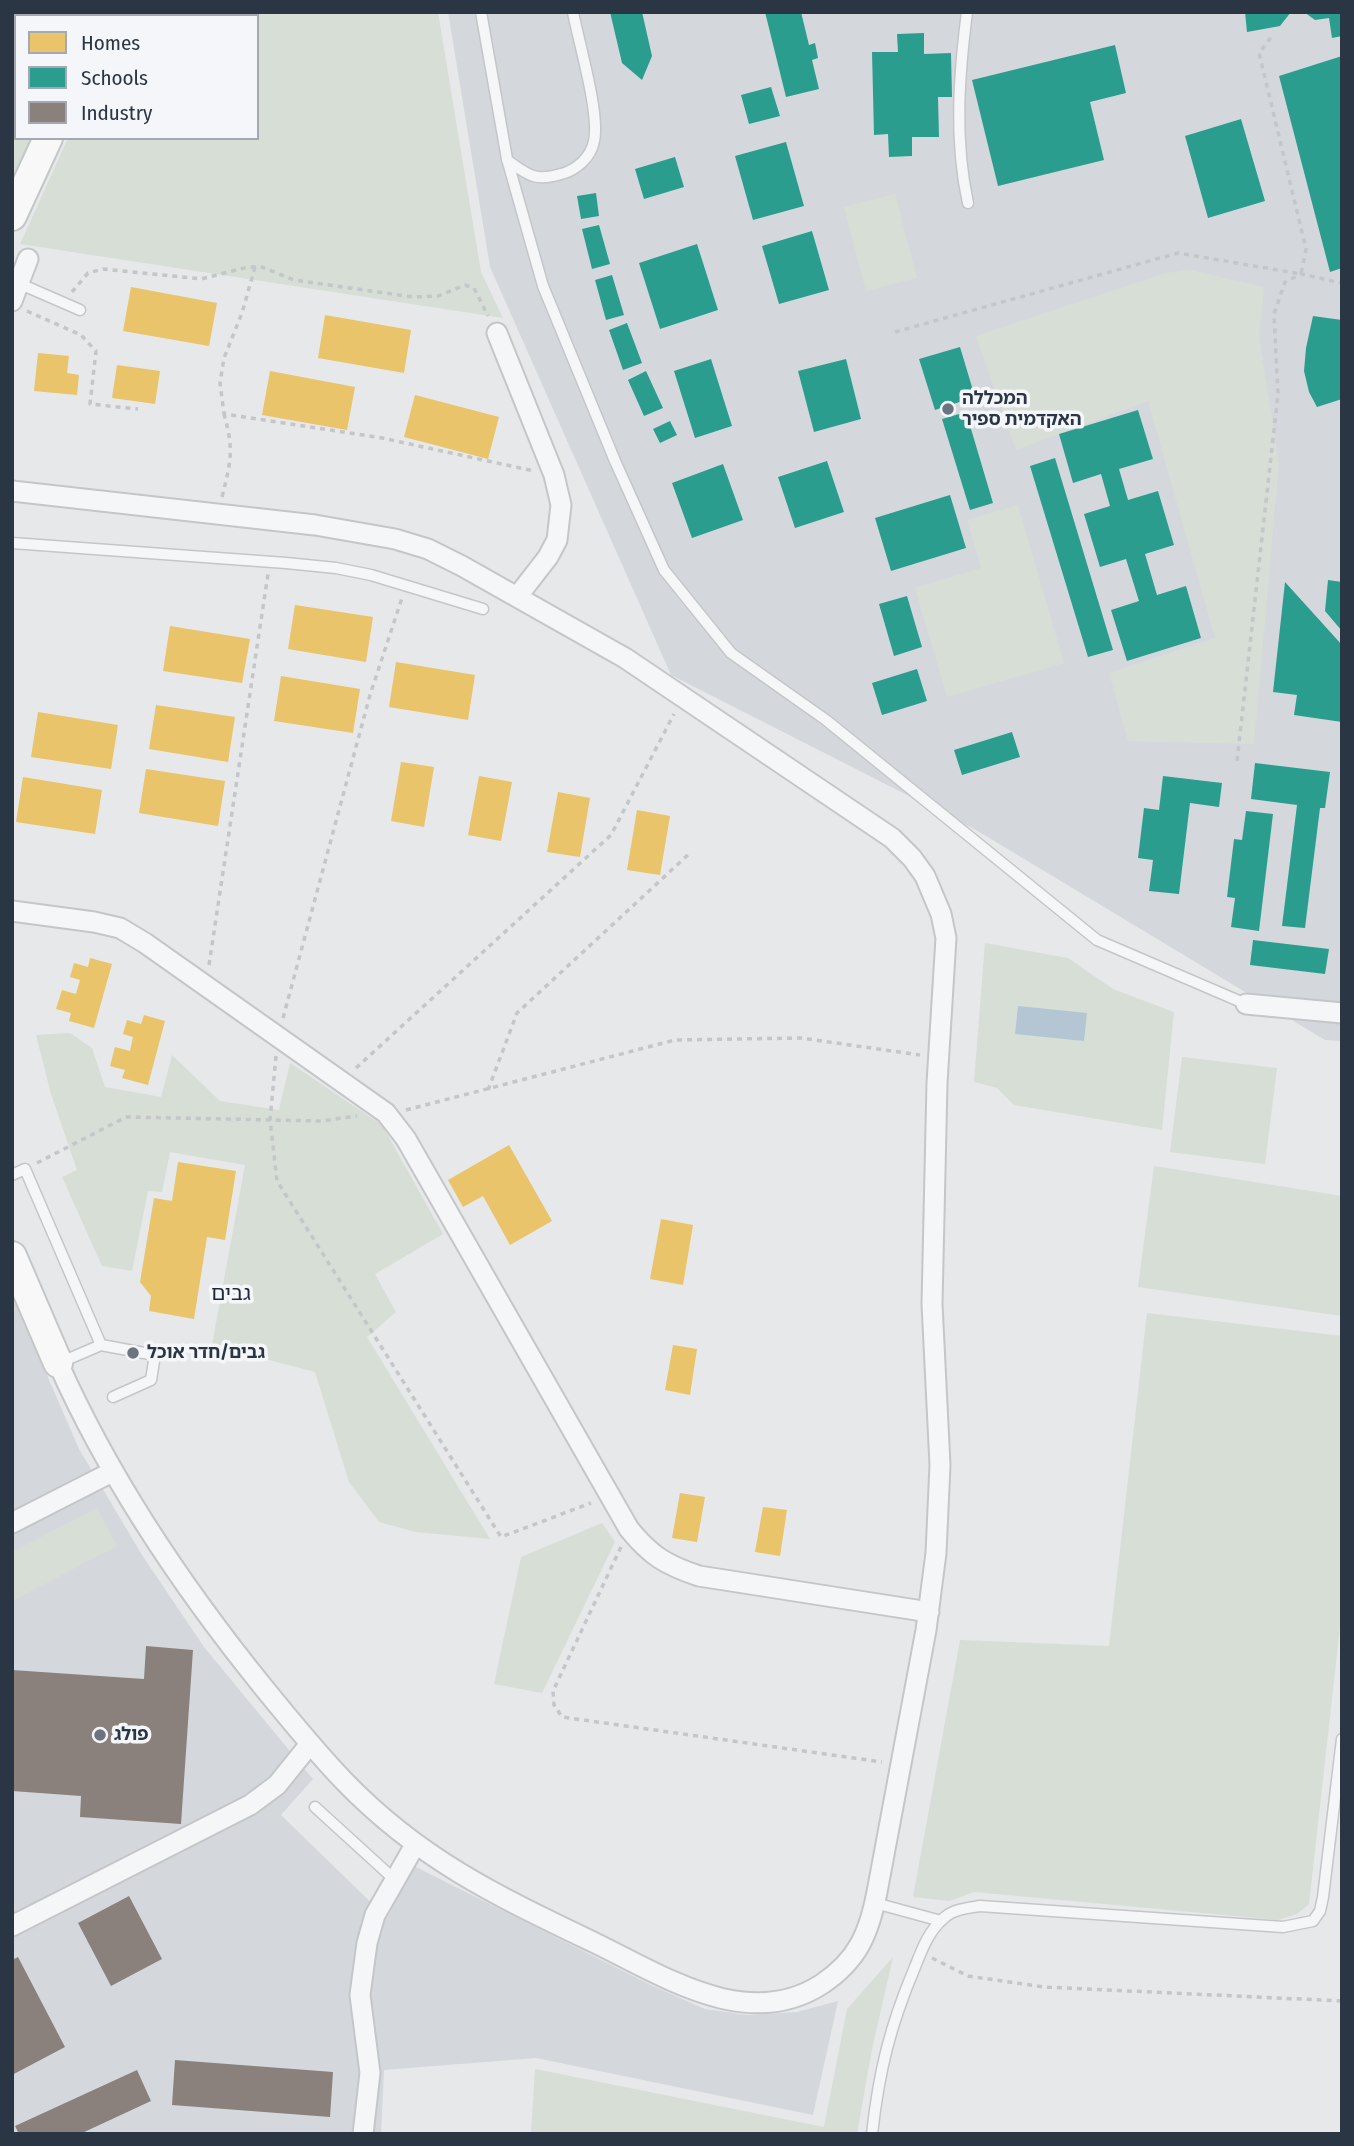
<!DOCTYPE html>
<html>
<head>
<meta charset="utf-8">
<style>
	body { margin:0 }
	#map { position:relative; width:1354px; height:2146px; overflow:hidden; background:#e6e8ea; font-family:"Fira Sans Condensed",sans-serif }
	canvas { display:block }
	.frame { position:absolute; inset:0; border:14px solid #2b3645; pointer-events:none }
	.legend { position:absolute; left:14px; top:14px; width:245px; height:126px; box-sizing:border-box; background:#f4f6f9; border:2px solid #a4a9b1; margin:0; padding:9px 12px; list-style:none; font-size:21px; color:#2b3645 }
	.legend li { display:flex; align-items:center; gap:14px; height:35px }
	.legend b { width:35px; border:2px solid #a4a9b1 }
</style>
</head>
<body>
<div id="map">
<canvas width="1354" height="2146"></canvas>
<div class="frame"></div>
<ul class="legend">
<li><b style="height:19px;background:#e9c46a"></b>Homes</li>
<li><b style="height:19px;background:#2a9d8f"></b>Schools</li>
<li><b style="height:19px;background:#8a817c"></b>Industry</li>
</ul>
</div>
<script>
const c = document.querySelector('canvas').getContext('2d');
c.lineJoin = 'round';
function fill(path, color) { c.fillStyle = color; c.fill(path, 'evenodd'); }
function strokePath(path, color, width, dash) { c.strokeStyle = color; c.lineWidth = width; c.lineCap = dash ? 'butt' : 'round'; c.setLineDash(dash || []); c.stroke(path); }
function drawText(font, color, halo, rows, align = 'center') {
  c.font = font + ' "Fira Sans Condensed","Noto Sans Hebrew",sans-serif'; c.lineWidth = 7; c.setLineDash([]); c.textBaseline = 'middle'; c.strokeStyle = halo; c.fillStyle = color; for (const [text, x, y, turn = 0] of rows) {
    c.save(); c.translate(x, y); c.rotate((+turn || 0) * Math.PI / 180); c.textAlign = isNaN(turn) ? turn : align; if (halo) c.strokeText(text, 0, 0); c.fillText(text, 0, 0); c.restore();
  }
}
const built = new Path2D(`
	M448,12H1342V1041L1325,1040L976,830L671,675L490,267Z
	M12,1294L79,1449L142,1555L204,1647L313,1779L281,1815L387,1918L414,1866L651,1985L705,2009L747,2015L797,2012L838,2001L813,2115L536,2058L384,2070L381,2134H12Z`);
const green = new Path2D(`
	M118,12H438L481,272L503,318L20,244L68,138H257V16H116Z
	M12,126L16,128V138H32L12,178Z
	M895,194L917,278L866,291L844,207Z
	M1189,270L1264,287L1259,338L1279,463L1254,744L1128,741L1109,673L1215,638L1148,401L1016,450L976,336L1166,273Z
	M1018,505L1064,663L947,697L915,588L981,568L967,520Z
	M985,943L1068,958L1113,989L1174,1012L1162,1130L1014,1105L997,1088L974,1082Z
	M70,1033L92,1048L105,1087L161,1097L172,1055L220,1101L279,1110L290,1063L382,1125L443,1234L375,1274L396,1312L367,1337L490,1539L416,1532L379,1522L349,1482L315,1372L212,1345L245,1165L170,1152L162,1192L148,1191L132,1271L102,1266L62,1177L77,1170L51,1094L36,1035Z
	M1182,1057L1277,1068L1265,1164L1170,1152Z
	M1154,1166L1342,1196V1316L1138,1287Z
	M1147,1313L1342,1336V1609L1309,1904L1297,1914L1278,1920L974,1892L950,1901L913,1897L960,1640L1109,1646Z
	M97,1508L117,1546L12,1601V1552Z
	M602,1523L615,1542L542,1693L494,1684L521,1557Z
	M893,1957L872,2049L857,2134H531L535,2069L824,2127L847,2009Z`);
const water = new Path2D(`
	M1018,1006L1087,1013L1084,1041L1015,1034Z`);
const homes = new Path2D(`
	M131,287L217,303L209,346L123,331Z
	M325,315L411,330L404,373L318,358Z
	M38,353L69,356L67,373L79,375L77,395L34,391Z
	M117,365L160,371L155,404L112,398Z
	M270,371L355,387L347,430L262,415Z
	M415,395L499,417L488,459L404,437Z
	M295,605L373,617L366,662L288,649Z
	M170,626L250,639L242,683L163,671Z
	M396,662L475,675L468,720L389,707Z
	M281,676L360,689L353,733L274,721Z
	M156,705L235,717L228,762L149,749Z
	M38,712L118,725L111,769L31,757Z
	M401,762L434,767L424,827L391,821Z
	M146,769L225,781L218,826L139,813Z
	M479,776L512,782L501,841L468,835Z
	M23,777L102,790L95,834L16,822Z
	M558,792L590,798L580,857L547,852Z
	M637,810L670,816L660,875L627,870Z
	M90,958L112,964L94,1028L69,1021L71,1013L56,1009L62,990L76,994L80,980L70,977L74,963L88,967Z
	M144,1015L165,1021L148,1085L122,1078L125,1070L110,1066L115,1047L130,1051L133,1037L123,1034L127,1020L141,1024Z
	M509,1145L552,1221L510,1245L483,1196L463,1207L448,1180Z
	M178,1162L236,1171L225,1240L207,1237L194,1319L149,1311L151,1296L140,1282L154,1198L172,1201Z
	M661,1219L693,1225L683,1285L650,1279Z
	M673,1345L697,1349L690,1395L665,1390Z
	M680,1493L705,1497L697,1542L672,1538Z
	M763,1507L787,1510L780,1556L755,1552Z`);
const schools = new Path2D(`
	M610,12H642L652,56L642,80L622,63Z
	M765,12H801L809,45L815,43L818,58L812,60L819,89L786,97Z
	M1245,12H1291L1280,26L1247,32Z
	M1304,12H1342V36L1332,38L1329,18L1315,20Z
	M924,33V54L951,53L952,97H938L939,137H912V156L889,157L888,134L874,135L872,52H898L897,34Z
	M1115,45L1126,93L1090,102L1104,160L998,186L972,80Z
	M1342,56V268L1330,272L1279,76Z
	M771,87L780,116L749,124L741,95Z
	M1241,119L1265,201L1208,218L1185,136Z
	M786,142L804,206L753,220L735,156Z
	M675,157L684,187L644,199L635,169Z
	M596,193L599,216L581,219L577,196Z
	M599,225L610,264L592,269L582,229Z
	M812,231L829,290L779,304L762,246Z
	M697,244L718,310L660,329L639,263Z
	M612,275L624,315L606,320L595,280Z
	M1313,316L1342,320V399L1317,407L1309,392L1304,371L1306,348Z
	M627,323L642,363L623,370L609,330Z
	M960,347L975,397L935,410L919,359Z
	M711,359L732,426L695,438L674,371Z
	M846,359L861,419L814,432L798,371Z
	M646,371L663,408L644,416L628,380Z
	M1138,410L1153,459L1119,469L1128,500L1158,491L1174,545L1145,554L1157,595L1186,586L1201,638L1127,661L1111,610L1139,601L1126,559L1100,567L1084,514L1110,506L1101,474L1073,483L1059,434Z
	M966,412L993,503L970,510L942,419Z
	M670,421L677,435L660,443L653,429Z
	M1055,458L1113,650L1088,657L1030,466Z
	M827,461L844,512L795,528L778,477Z
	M723,464L743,520L692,538L672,483Z
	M950,495L966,548L891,571L875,518Z
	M1328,580L1342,582V631L1325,611Z
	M1285,582L1342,645V722L1294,715L1297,695L1273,692Z
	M907,596L922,647L894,656L879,604Z
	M917,669L927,701L882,715L872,683Z
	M1012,732L1020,757L962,775L954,750Z
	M1255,763L1330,772L1325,808H1320L1305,928L1282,926L1297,805L1251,799Z
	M1163,776L1222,783L1219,807L1190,803L1179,894L1149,891L1153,860L1138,858L1144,808L1159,810Z
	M1246,811L1273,814L1259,931L1231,927L1235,898L1227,897L1234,839L1242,840Z
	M1253,940L1329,949L1325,974L1250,965Z`);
const industry = new Path2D(`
	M146,1646L193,1650L181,1824L80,1817L81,1796L12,1791V1670L144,1679Z
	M129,1896L162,1959L111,1986L78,1923Z
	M18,1957L65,2047L12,2075V1960Z
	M175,2060L333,2072L330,2117L172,2105Z
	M137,2070L151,2101L80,2134H19L15,2126Z`);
const path = new Path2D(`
	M255,267L242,313L224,358L220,383L224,414L382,438L534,471
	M72,292L88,273L103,269L201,279L248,267H262L294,280L413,297L438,296L465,285L474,288L488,316
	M27,311L81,335L96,351L90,404L138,409
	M895,332L1178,253L1301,274L1306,249L1259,53L1273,35
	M222,497C231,461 234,450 224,414
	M1237,761L1278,394L1274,314L1285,282L1301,274L1342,283
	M209,965L268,574
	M283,1018L370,695L402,598
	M276,1056L270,1120L277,1181L501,1537L591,1503
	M356,1068L611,835L674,714
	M488,1090L517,1013L690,853
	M406,1110L675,1040L801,1038L920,1055
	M37,1163L126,1117L321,1121L357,1116
	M621,1547L553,1691L554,1705L562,1717L882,1762
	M932,1958L968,1976L1044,1987L1342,2001`);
const lane = new Path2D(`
	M481,12L507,159L543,286L615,461L664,570L731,653L826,720L1097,940L1246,1004
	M967,12C959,75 954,140 968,203
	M507,160C528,175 535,182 561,174C577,170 591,157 594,141C600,113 579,44 573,12
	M18,283L80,310
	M12,543L286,563L336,568L371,575L483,609
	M12,1175L25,1169L101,1345L59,1363
	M101,1345L155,1355L151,1380L113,1397
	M315,1807L394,1879
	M875,1903L941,1921
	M872,2134C879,2071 890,2026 915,1967C922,1949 929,1930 945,1917C954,1909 968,1908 980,1906L1283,1927L1313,1921L1320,1911L1323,1897L1342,1739`);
const street = new Path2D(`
	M12,301L28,259
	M497,333L554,475L561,505L557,540L548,557L517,597
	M12,491L315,525L395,539L428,549L462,566L625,658L892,838L912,858L925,876L941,914L946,938L937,1083L932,1304L940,1465L936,1553L926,1630L877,1892C869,1933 858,1960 822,1984C747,2033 662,1975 593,1942C497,1896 419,1859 344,1781C316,1752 290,1720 264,1688C183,1588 111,1482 58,1363
	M12,911L94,922L120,928L145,943L386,1113L406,1139L629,1529C651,1556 666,1565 699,1576L929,1612
	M1246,1004L1342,1013
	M12,1523L112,1472
	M12,1926L250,1805L277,1785L310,1744
	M363,2134L370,2073L360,1995L367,1943L375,1915L415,1845`);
const secondary = new Path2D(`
	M98,16L99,12
	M12,216L48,138
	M12,1256L58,1363`);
const markers = [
	[948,409,7,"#6c747f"],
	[133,1353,7,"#6c747f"],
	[100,1735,7,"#6c747f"]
];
const poiNames = [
	["המכללה",962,399],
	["האקדמית ספיר",962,420],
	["גבים/חדר אוכל",147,1353],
	["פולג",114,1735]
];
const quarterNames = [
	["גבים",231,1294]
];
fill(built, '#d4d8dd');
fill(green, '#d7ded6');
fill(water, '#b4c6d4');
fill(homes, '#e9c46a');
fill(schools, '#2a9d8f');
fill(industry, '#8a817c');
strokePath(lane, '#c4c6c8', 13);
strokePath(street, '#c4c6c8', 23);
strokePath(secondary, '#c4c6c8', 32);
strokePath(path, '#c4c6c9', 3.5, [5, 5]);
strokePath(lane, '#f5f6f7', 10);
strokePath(street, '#f5f6f7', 19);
strokePath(secondary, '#f8f8f8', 28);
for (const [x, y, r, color] of markers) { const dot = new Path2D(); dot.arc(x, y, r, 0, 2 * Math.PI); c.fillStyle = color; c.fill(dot); strokePath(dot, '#f4f6f9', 2.5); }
drawText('bold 18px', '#2b3645', '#f4f6f9', poiNames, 'left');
drawText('21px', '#1d2736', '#f4f6f9', quarterNames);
</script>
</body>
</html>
